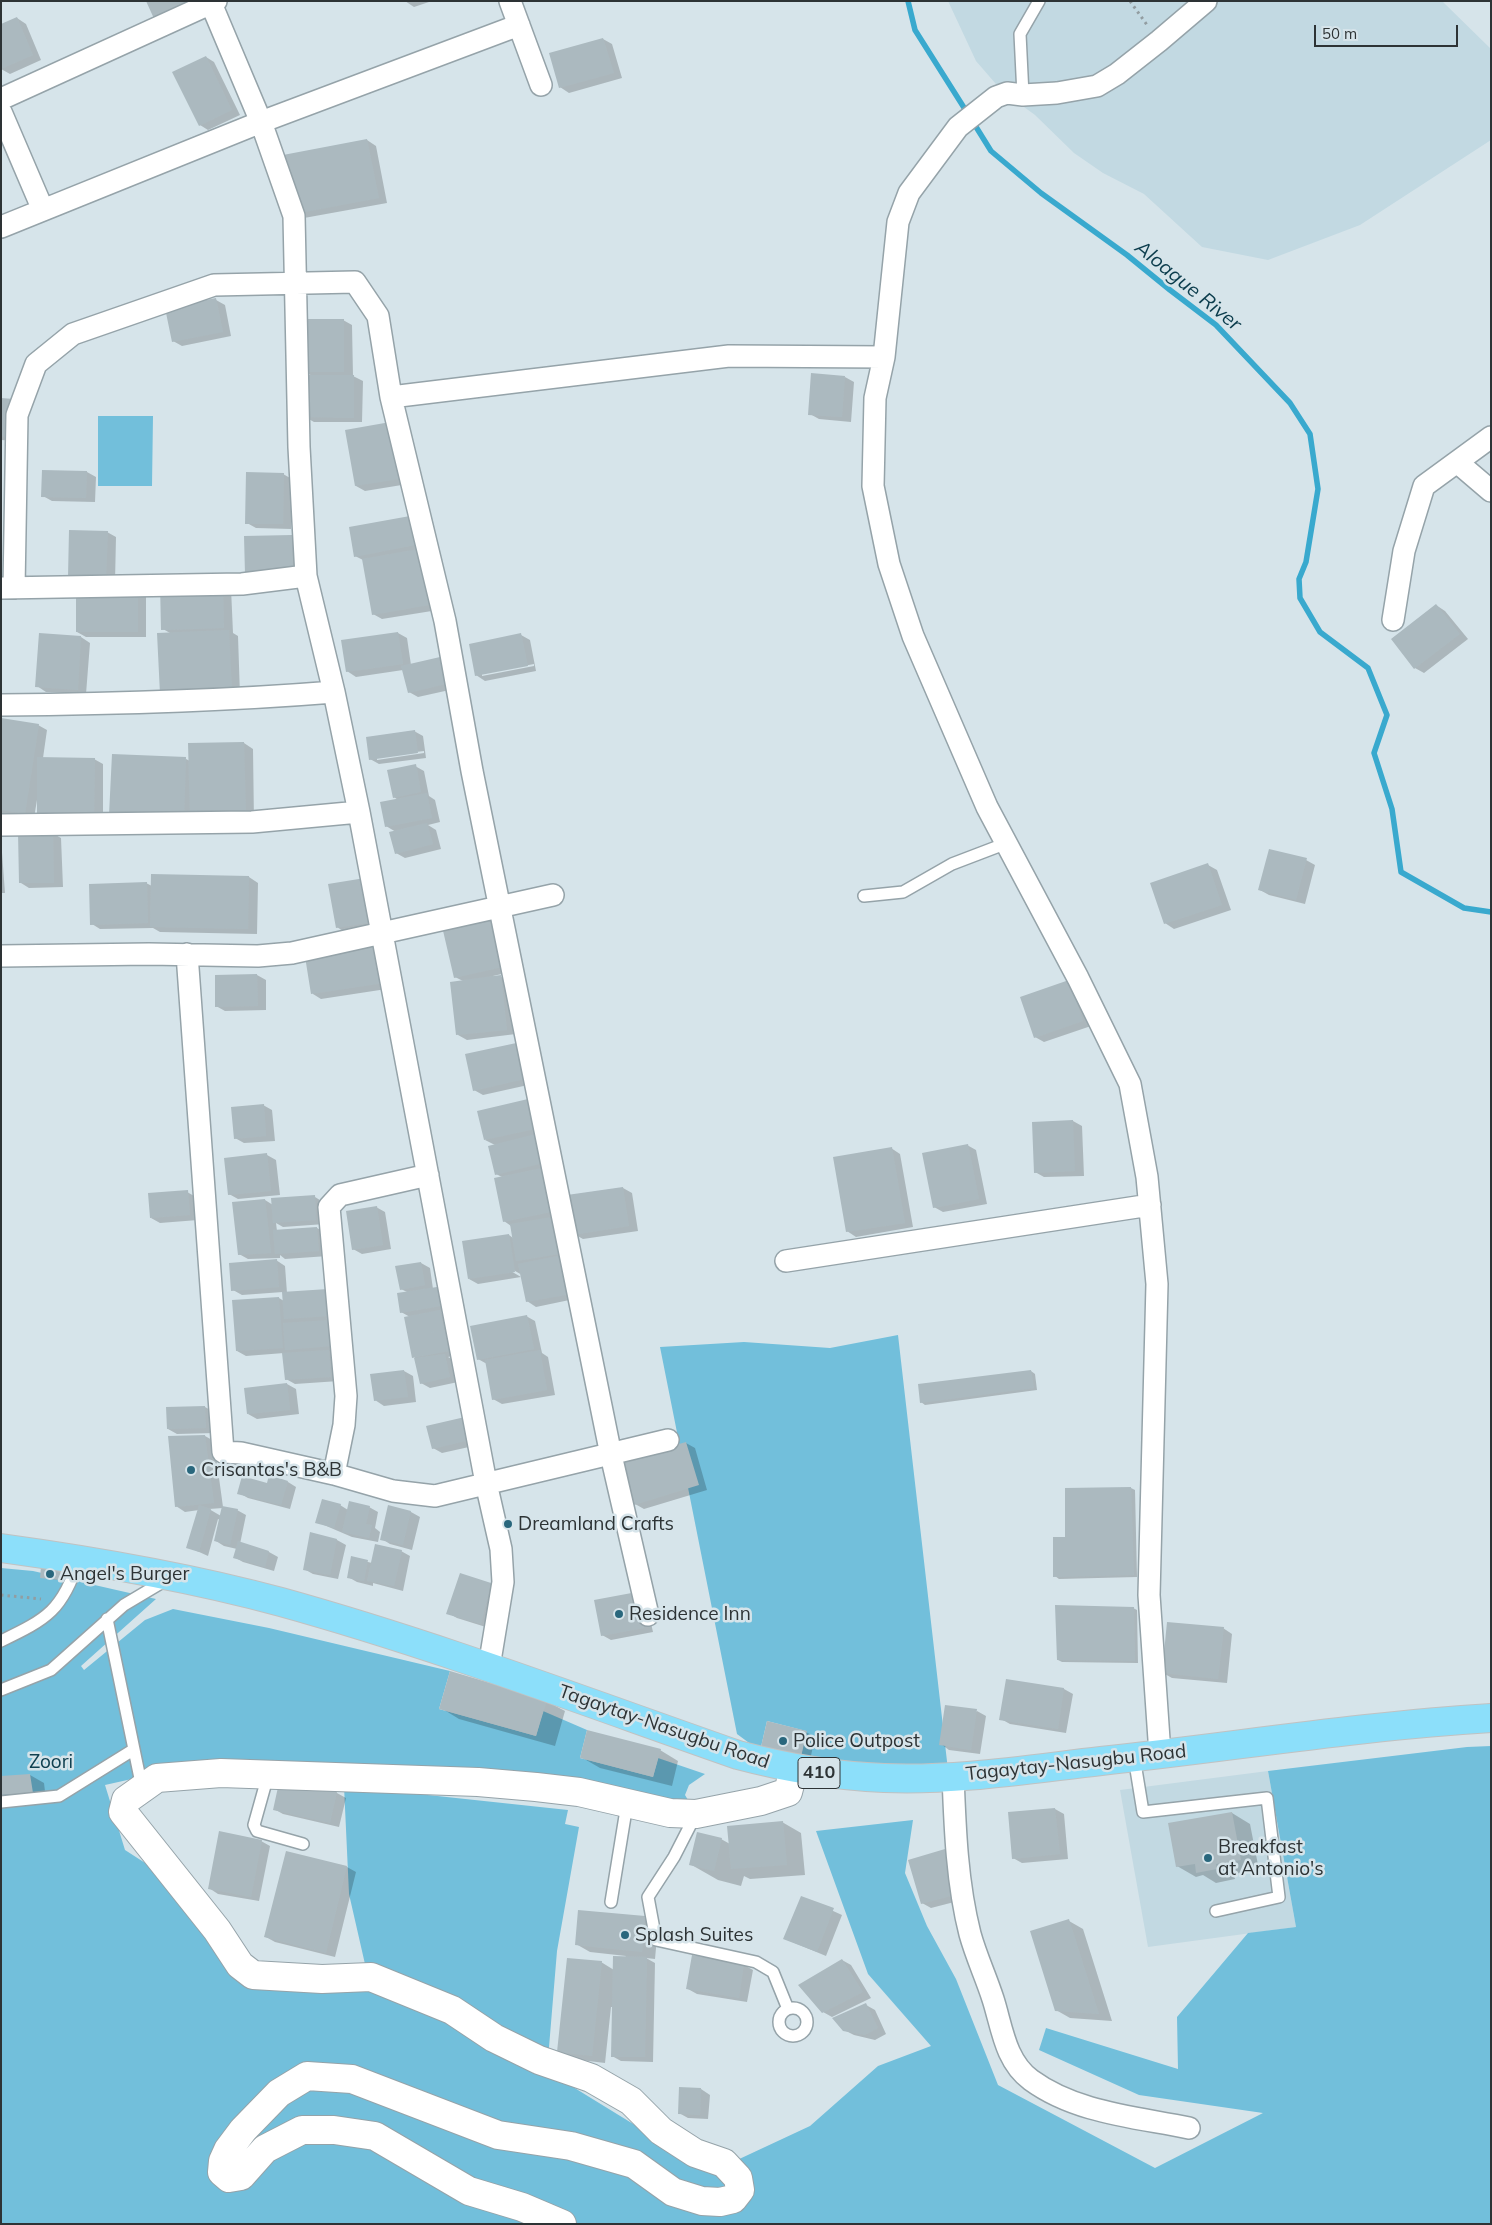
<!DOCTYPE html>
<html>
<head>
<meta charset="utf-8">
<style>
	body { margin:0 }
	#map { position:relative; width:1492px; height:2225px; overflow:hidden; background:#d6e4ea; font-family:Mulish,sans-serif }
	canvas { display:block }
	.frame { position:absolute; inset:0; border:2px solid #2d3335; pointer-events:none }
	.scale { position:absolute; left:1314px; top:25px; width:144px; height:22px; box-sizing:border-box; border:2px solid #2d3335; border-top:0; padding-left:6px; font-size:15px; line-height:18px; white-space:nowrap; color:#2d3335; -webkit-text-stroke:4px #d6e4ea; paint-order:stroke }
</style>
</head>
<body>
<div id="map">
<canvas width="1492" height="2225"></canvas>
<div class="frame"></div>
<div class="scale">50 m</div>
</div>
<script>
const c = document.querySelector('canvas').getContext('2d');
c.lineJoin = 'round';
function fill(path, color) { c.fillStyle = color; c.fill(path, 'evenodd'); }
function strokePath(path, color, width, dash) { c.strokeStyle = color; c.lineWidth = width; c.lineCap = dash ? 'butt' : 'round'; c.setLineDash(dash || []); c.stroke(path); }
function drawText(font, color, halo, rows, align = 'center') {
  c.font = font + ' Mulish,sans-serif'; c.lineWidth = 5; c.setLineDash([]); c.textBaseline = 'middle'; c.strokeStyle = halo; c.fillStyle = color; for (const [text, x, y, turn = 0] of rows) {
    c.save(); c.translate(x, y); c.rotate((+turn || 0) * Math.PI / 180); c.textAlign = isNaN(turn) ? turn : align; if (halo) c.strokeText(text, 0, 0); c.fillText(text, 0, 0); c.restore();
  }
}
const built = new Path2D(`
	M948,1H1442L1491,49V140L1360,225L1268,260L1202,247L1144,194L1103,173L1074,153L1035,115L1002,91L976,61Z
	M1268,1771L1296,1927L1148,1947L1120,1790Z`);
const green = new Path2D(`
	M98,416H153L152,486H98Z
	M898,1335L948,1770L800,1761L806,1731L767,1721L760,1751L737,1734L660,1347L744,1342L830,1348Z
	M1,1568L33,1571L156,1599L81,1666L84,1670L145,1620L173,1609L269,1628L450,1671L439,1709L536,1736L543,1711L587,1730L580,1758L653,1777L658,1758L705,1774L689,1785L685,1795L694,1810L651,1808L544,1782L399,1772L222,1767L154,1774L105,1785L125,1850L187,1890L252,1966L370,1986L349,1894L344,1786L568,1810L565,1824L579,1827L557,1951L547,2071L669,2146L735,2161L810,2126L878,2066L931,2046L868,1974L816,1831L913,1820L905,1873L927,1926L956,1979L998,2085L1155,2168L1263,2113L1139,2095L1039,2050L1046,2028L1178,2069L1177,2017L1248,1933L1296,1927L1268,1771L1467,1747L1491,1746V2224H1Z`);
const shadow = new Path2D(`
	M405,1H432L414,7Z
	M17,18L26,24L41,60L10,74L1,69V25Z
	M603,39L612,44L622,78L569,93L560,87Z
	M206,57L214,62L240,115L208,130L200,125Z
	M367,140L376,146L387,203L304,218L295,213Z
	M216,300L225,305L231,336L182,346L173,341Z
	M343,320L352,325L353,376L363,381L362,422H314L305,417L312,376L304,371Z
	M845,377L854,382L851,422L819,419L810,414Z
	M1,399L19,441L1,440Z
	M346,431L414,483L365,491L356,486Z
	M87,472L96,477L95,502L52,501L43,496Z
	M283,474L292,479L291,529L256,528L247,523Z
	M409,517L438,610L382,619L373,614L363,560L355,556Z
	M107,532L116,537L115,582L78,581Z
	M291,536L300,542L301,578L255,579Z
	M77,586L146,592V637H86L77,632Z
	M231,588L233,633L238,636L240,695L170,698V633L163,629Z
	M1436,605L1445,611L1468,639L1424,673L1415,668L1392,639Z
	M398,633L407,638L411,665L439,658L448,663L454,689L418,697L409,692L403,670L356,677L347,671Z
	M521,635L530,640L536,671L485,681L476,675ZM534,664V666L482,676V674Z
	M81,637L90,643L86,694L46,692L37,686Z
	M1,719L38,725L47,730L43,758L94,759L103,764V822L37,800L34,818L1,813Z
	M414,731L423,736L426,758L379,764L370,759ZM424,751V753L377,760V757Z
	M244,743L253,749L254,822L120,819L186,759L190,761Z
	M415,766L424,771L429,796L435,800L440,822L428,825L436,830L441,849L405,858L396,853V832L386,826L398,800L394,797Z
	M52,833L61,838L63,887L29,888L21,883Z
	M1,839L5,893H1Z
	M1306,860L1315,865L1305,904L1269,895L1260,890Z
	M1208,865L1217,870L1231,910L1174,929L1165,923Z
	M249,877L258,883L257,934L160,932L153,928L100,929L92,924L146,883L152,886Z
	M329,885L381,926L346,933L337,927Z
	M443,923L519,970L493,976V978L501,977L510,982L516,1034L467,1040L458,1035L463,981L455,977Z
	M305,945L393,988L321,999L313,994Z
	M257,975L266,980V1010L225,1011L216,1006Z
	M1069,982L1091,1026L1044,1042L1035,1037Z
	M520,1043L537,1083L483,1095L474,1090Z
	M528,1101L579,1298L536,1307L527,1301L522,1275L510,1268L509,1270L521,1277L478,1284L469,1279L509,1235L513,1238L511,1226L504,1221L502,1177L496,1174L495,1145L485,1140Z
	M263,1105L272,1110L275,1141L244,1143L235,1138Z
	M1073,1121L1082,1126L1084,1176L1044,1177L1035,1172Z
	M967,1145L976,1150L987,1204L943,1212L934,1207Z
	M891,1148L900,1154L913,1227L856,1237L847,1231Z
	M267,1155L276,1160L280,1195L238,1199L229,1194Z
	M623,1188L632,1193L638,1231L583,1239L574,1234Z
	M187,1192L196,1197L198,1220L160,1223L151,1218Z
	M315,1197L323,1202L325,1224L283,1227L276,1223L277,1231L317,1228L326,1233L328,1256L285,1259L280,1255V1258L248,1259L239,1254L233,1203L265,1200L273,1205Z
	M376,1207L385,1212L391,1249L362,1254L353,1249Z
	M276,1260L285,1266L287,1293L328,1290L340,1351L330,1352L338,1356L339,1381L295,1384L286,1379L284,1353L246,1356L237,1351L279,1298L284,1301L283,1292L242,1295L233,1290Z
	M421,1263L430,1268L433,1289L437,1288L446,1293L449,1310L441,1312L449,1316L457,1355L448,1357L454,1360L458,1382L430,1388L421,1383L405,1318L410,1317L401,1312L407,1292L401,1289L396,1267Z
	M526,1316L535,1321L542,1353L548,1357L555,1395L502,1404L493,1399L487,1364L478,1359Z
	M404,1371L413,1376L416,1402L384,1406L375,1400Z
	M1031,1371L1035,1374L1037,1390L925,1405L921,1402Z
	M287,1384L296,1389L299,1414L257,1419L248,1414Z
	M205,1407L214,1412L215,1433L177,1434L168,1429Z
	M465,1419L478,1445L442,1453L433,1448Z
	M205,1436L214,1441L223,1507L237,1510L246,1515L240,1544L269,1552L278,1557L274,1571L243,1562L234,1557L237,1549L224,1546L216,1541L220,1520L218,1519L208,1556L188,1547L199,1510L185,1512L176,1506ZM223,1508L221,1516L209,1509Z
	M686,1443L695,1448L707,1490L644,1509L635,1504Z
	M288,1482L296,1487L290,1509L248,1498L239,1493L268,1484Z
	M1131,1488L1135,1490L1137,1577L1059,1579L1055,1576L1067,1538L1066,1489Z
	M340,1505L348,1510L369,1507L378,1512L375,1528L380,1532L378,1542L352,1537L317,1522Z
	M389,1506L411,1512L420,1517L412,1550L390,1544L382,1539Z
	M311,1534L337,1540L346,1545L338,1579L313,1574L304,1569Z
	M401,1551L410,1556L403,1591L373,1583V1586L357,1582L348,1577L352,1558L372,1563Z
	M42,1569L64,1573L63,1581L41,1577Z
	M461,1575L491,1584L500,1589L489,1628L457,1618L448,1613Z
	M645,1598L653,1632L611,1640L602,1635Z
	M1133,1608L1137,1610L1138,1663L1062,1662L1058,1660Z
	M1223,1628L1232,1634L1227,1683L1172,1678L1163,1673Z
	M1007,1680L1064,1689L1073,1694L1066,1733L1010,1724L1001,1719Z
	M546,1701L565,1711L555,1746L459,1719L441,1708Z
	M977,1711L986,1716L980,1754L949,1750L941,1744Z
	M806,1732L815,1737L809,1765L770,1756Z
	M660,1750L678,1761L672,1786L600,1768L581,1757Z
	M30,1775L44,1783L46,1800L1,1804V1777Z
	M281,1780L337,1793L346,1798L339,1827L283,1814L274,1809Z
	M1055,1809L1064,1814L1068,1859L1022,1863L1013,1858Z
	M1232,1813L1250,1824L1259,1870L1234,1874L1235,1879L1216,1883L1203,1875L1196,1877L1177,1866Z
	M782,1822L801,1833L805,1875L750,1879L744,1876L741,1886L718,1880L690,1864L721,1839L730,1844Z
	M261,1841L270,1846L259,1901L218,1894L209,1888Z
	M945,1851L954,1856L966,1899L931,1908L922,1903Z
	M287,1852L347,1867L356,1872L335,1957L275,1942L266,1937Z
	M802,1897L842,1915L826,1956L785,1939Z
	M645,1918L658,1926L655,1959L646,1958L655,1963L653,2062L621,2061L612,2056L613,2007H611L605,2063L572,2059L559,2051L601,1962L614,1970L626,1956L590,1952L576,1944Z
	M1069,1921L1083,1929L1112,2021L1070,2018L1056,2010Z
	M842,1960L851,1965L871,1998L832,2017L823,2012Z
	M744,1965L753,1970L747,2002L697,1994L688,1989Z
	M866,2005L875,2010L886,2034L875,2040L854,2035L844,2030Z
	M701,2089L710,2095L708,2119L688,2118L679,2113Z`);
const stream = new Path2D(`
	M908,1L915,30L968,114
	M973,122L991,151L1041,193L1127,255L1170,290L1216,325L1290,403L1310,434L1318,489L1306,562L1299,579L1300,598L1320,632L1368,668L1387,715L1374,753L1392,809L1401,872L1464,908L1491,912`);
const building = new Path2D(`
	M146,1H194L156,23Z
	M17,17L33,55L1,69V24Z
	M603,38L614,73L559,88L549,53Z
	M206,56L232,110L199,126L172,72Z
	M367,139L379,198L294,214L283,155Z
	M216,298L223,332L172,342L165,308Z
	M302,319H344V372H303Z
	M811,373L845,376L842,417L808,415Z
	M304,375H354V418L304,417Z
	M1,398L14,399L10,437L1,436Z
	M396,421L406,478L355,486L345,430Z
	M42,470L87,471L86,498L41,497Z
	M246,472L284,473L283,524H245Z
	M410,516L415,545L354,557L349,527Z
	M69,530L108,531L106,578L68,577Z
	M292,535L293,574H245L244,536Z
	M419,549L429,605L372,615L362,559Z
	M223,581L224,628L161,630L160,583Z
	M76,585H138V632H76Z
	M1436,604L1460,634L1414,669L1391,639Z
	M229,630L232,691L160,694L157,633Z
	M398,632L403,664L346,672L341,640Z
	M39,633L81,636L78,690L35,687Z
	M521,633L528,666L475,676L469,644Z
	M440,657L446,684L408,693L401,666Z
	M1,718L39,724L25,814L1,810Z
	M415,730L418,753L369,760L366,737Z
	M244,742L246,817L190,818L188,743Z
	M112,754L186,757L184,818L109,815Z
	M37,757L95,758L94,817H37Z
	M416,764L421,792L393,798L387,770Z
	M427,793L432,818L385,827L380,802Z
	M427,823L433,844L395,854L389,832Z
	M18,832H53L54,883H19Z
	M1269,849L1307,858L1296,900L1258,890Z
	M1208,863L1222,905L1164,924L1150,883Z
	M151,874L249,876L248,929L150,927Z
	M365,878L373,922L336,928L328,884Z
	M147,882L148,923L90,925L89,884Z
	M498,909L511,965L454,978L441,922Z
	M376,932L384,983L311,994L303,944Z
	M257,974L258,1006L215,1007V975Z
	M501,975L507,1030L456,1035L450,982Z
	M1069,980L1083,1021L1034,1038L1020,997Z
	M521,1042L529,1078L473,1091L465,1054Z
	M528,1099L535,1129L484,1140L477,1111Z
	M264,1104L266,1136L234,1139L231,1107Z
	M1073,1120L1075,1171L1034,1173L1032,1122Z
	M536,1134L543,1163L495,1175L488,1146Z
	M968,1144L979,1199L933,1208L922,1153Z
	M892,1147L905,1223L846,1232L833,1157Z
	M267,1153L271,1191L228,1195L224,1158Z
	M542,1168L551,1212L503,1222L494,1178Z
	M623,1187L629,1226L573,1235L567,1195Z
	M188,1190L190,1215L150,1218L148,1193Z
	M315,1195L316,1220L273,1223L271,1198Z
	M265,1199L271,1253L238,1255L232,1202Z
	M377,1206L383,1245L352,1250L346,1211Z
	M558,1216L565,1253L516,1261L510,1224Z
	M317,1227L319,1251L275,1254L273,1230Z
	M509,1234L515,1272L468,1279L462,1241Z
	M563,1255L571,1294L526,1302L518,1264Z
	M277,1259L279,1287L231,1291L229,1263Z
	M421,1262L425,1285L400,1290L395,1266Z
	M437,1287L441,1306L400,1313L397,1293Z
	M328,1289L330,1316L284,1319L282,1292Z
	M279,1297L283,1348L236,1351L232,1300Z
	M440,1310L444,1330L428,1333L445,1330L449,1351L412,1358L404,1317Z
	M527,1315L534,1349L477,1360L470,1326Z
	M330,1320L332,1346L285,1350L283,1323Z
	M329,1350L331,1377L285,1380L282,1353Z
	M540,1350L547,1390L492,1400L485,1360Z
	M445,1354L450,1377L420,1384L414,1358Z
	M404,1370L408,1397L374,1401L370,1374Z
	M1031,1370L1034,1388L920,1403L918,1384Z
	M287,1383L290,1410L247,1414L244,1388Z
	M205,1406L206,1428L167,1429L166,1407Z
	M465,1417L470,1440L432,1449L426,1426Z
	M205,1435L214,1503L175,1507L168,1436Z
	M686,1442L699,1485L634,1505L620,1461Z
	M269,1475L288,1481L281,1505L237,1494L242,1476L267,1483Z
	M1131,1487L1134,1575L1053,1577V1537H1065V1488Z
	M322,1499L341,1504L334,1528L315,1523Z
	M349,1501L370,1506L366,1524L372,1525L369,1538L342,1532Z
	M199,1505L211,1509L199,1552L186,1548Z
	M388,1505L411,1511L403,1545L380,1540Z
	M222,1506L238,1509L230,1545L214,1541Z
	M310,1532L337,1539L330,1575L303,1570Z
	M238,1541L269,1551L265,1567L233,1558Z
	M375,1544L402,1550L394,1586L367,1581Z
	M351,1556L368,1560L364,1581L347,1578Z
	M41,1567L60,1570L59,1580L40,1578Z
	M460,1573L491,1583L481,1624L446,1614Z
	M637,1592L644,1628L601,1636L594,1600Z
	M1055,1605L1134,1607L1135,1661L1057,1660Z
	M1167,1622L1224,1627L1218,1679L1162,1673Z
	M450,1671L547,1700L536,1736L439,1709Z
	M1006,1679L1064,1688L1058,1729L999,1720Z
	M945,1705L977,1709L971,1750L939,1745Z
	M767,1721L807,1731L800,1761L760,1751Z
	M587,1730L661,1749L653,1777L580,1758Z
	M30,1774L33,1793L1,1795V1776Z
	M280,1778L337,1792L330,1823L273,1810Z
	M1055,1808L1060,1854L1012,1859L1008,1812Z
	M1232,1812L1241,1860L1216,1864L1217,1869L1196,1873L1195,1864L1176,1867L1168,1823Z
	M783,1821L787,1865L731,1869L727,1826Z
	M219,1831L262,1840L251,1897L208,1889Z
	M697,1832L722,1838L714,1871L689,1865Z
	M945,1849L958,1894L921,1904L908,1860Z
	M286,1851L347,1866L326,1953L264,1937Z
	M801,1896L834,1908L817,1952L783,1939Z
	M578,1910L645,1916L642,1952L575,1945Z
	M1069,1919L1099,2014L1055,2011L1030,1931Z
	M692,1955L744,1963L739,1998L686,1989Z
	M613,1956L647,1957L645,2057H611Z
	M567,1958L602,1961L592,2056L557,2052Z
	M842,1959L863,1992L822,2013L798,1985Z
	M866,2003L878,2028L865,2035L843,2031L832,2018Z
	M679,2087L701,2088L700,2115L678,2114Z`);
const path = new Path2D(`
	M1130,1L1147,25
	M1,1595L41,1599`);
const lane = new Path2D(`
	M1023,95L1020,34L1039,1
	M864,896L903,892L952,864L1007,843
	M107,1619L142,1788
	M1,1641C47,1619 63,1610 79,1559
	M1,1690L51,1670L124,1605L166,1580
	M1134,1757L1143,1812L1267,1798L1279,1897L1216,1911
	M268,1775L254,1825L257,1831L303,1844
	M1,1802L59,1796L133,1750
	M696,1814L674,1857L648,1897L656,1940L756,1962L773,1972L788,2009
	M611,1902L627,1804
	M779 2022a14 14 0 1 1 28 0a14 14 0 1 1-28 0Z`);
const street = new Path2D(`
	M210,1L261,122L294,216L299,447L306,576L334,692L359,812L486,1483L501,1549L503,1582L489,1667
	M510,1L541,85
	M1,99L216,1
	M1,112L43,210
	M1,227L261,122L519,25
	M391,397L729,356L884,357
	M1457,462L1491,491
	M1,588L242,584L306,576
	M14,588L17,415L36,364L73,334L214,285L355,282L378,316L391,397L445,621L472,771L611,1455L648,1615
	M1393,620L1404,551L1424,486L1491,437
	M1,705C112,704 223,701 334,692
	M1,825L252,822L359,812
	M187,954L223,1452L241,1453L334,1474L393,1491L435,1496L668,1440
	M1,956L149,954L258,956L292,953L553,895
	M786,1261L1150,1205
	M334,1474L344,1425L346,1396L329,1207L340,1195L428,1175
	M1160,1754L1149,1595L1157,1284L1147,1177L1130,1084L1078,978L987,807L913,636L889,564L873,486L875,398L884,357L898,222L909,193L958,127L996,97L1007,93L1023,95L1057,93L1097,86L1117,74L1159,41L1206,1
	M953,1776C955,1829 957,1883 970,1934C976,1956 986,1977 993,1999C1002,2027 1005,2061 1031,2080C1076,2113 1136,2117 1189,2128`);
const secondary = new Path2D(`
	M562,2224L522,2207L469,2191L375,2136L334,2130H302L265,2149L241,2176L229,2178L222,2172L223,2161L228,2150L243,2130L279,2093L307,2076L352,2079L498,2135L571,2146L634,2164L673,2192L702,2201L720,2202L733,2199L740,2190L738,2178L724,2163L695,2153L661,2131L631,2101L591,2078L539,2060L494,2038L452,2010L371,1977L322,1979L253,1975L240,1965L217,1930L123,1812L126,1800L157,1778L221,1773L478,1782L536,1787L579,1792L670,1813L696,1814L761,1801L788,1792L794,1769`);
const primary = new Path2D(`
	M1,1548C96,1561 189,1577 281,1602C436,1645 586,1702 738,1755C787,1768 834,1776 884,1778C956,1781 1030,1769 1101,1761C1231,1747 1360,1726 1491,1718`);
const markers = [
	[191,1470,5,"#29677d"],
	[508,1524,5,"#29677d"],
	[50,1574,5,"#29677d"],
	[619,1614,5,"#29677d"],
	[783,1741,5,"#29677d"],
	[1208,1858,5,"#29677d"],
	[625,1935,5,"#29677d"]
];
const shields = [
	[819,1773,42]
];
const shieldNames = [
	["410",819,1773]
];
const poiNames = [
	["Crisantas's B&B",201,1470],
	["Dreamland Crafts",518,1524],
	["Angel's Burger",60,1574],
	["Residence Inn",629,1614],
	["Police Outpost",793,1741],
	["Breakfast",1218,1847],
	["at Antonio's",1218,1869],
	["Splash Suites",635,1935]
];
const streetNames = [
	["Tagaytay-Nasugbu Road",664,1727,19],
	["Tagaytay-Nasugbu Road",1076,1763,-6]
];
const parkNames = [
	["Zoori",51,1762]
];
const waterNames = [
	["Aloague River",1188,286,39]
];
fill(built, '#c2d9e2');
fill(green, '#72bfdb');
fill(shadow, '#0003');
strokePath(stream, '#39a9ce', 5.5);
fill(building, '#abb9bf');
strokePath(lane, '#95a3a9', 14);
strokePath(street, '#95a3a9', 24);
strokePath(secondary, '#95a3a9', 30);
strokePath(primary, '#c0c2c2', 30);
strokePath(path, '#929da1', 3, [2.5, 4]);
strokePath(lane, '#fff', 11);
strokePath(street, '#fff', 21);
strokePath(secondary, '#fff', 28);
strokePath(primary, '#8cdffa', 28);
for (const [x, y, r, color] of markers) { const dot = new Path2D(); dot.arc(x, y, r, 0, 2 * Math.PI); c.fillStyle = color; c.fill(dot); strokePath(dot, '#d6e4ea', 2); }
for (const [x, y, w] of shields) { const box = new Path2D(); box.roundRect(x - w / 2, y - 15.5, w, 31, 4); c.fillStyle = '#d6e4ea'; c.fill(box); strokePath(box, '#2d3335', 1); }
drawText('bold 18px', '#2d3335', null, shieldNames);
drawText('19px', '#2d3335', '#d6e4ea', poiNames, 'left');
drawText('19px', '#2d3335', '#d6e4ea', streetNames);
drawText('19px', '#114151', '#d6e4ea', parkNames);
drawText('italic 20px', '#0b3c4c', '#d6e4ea', waterNames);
</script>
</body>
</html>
